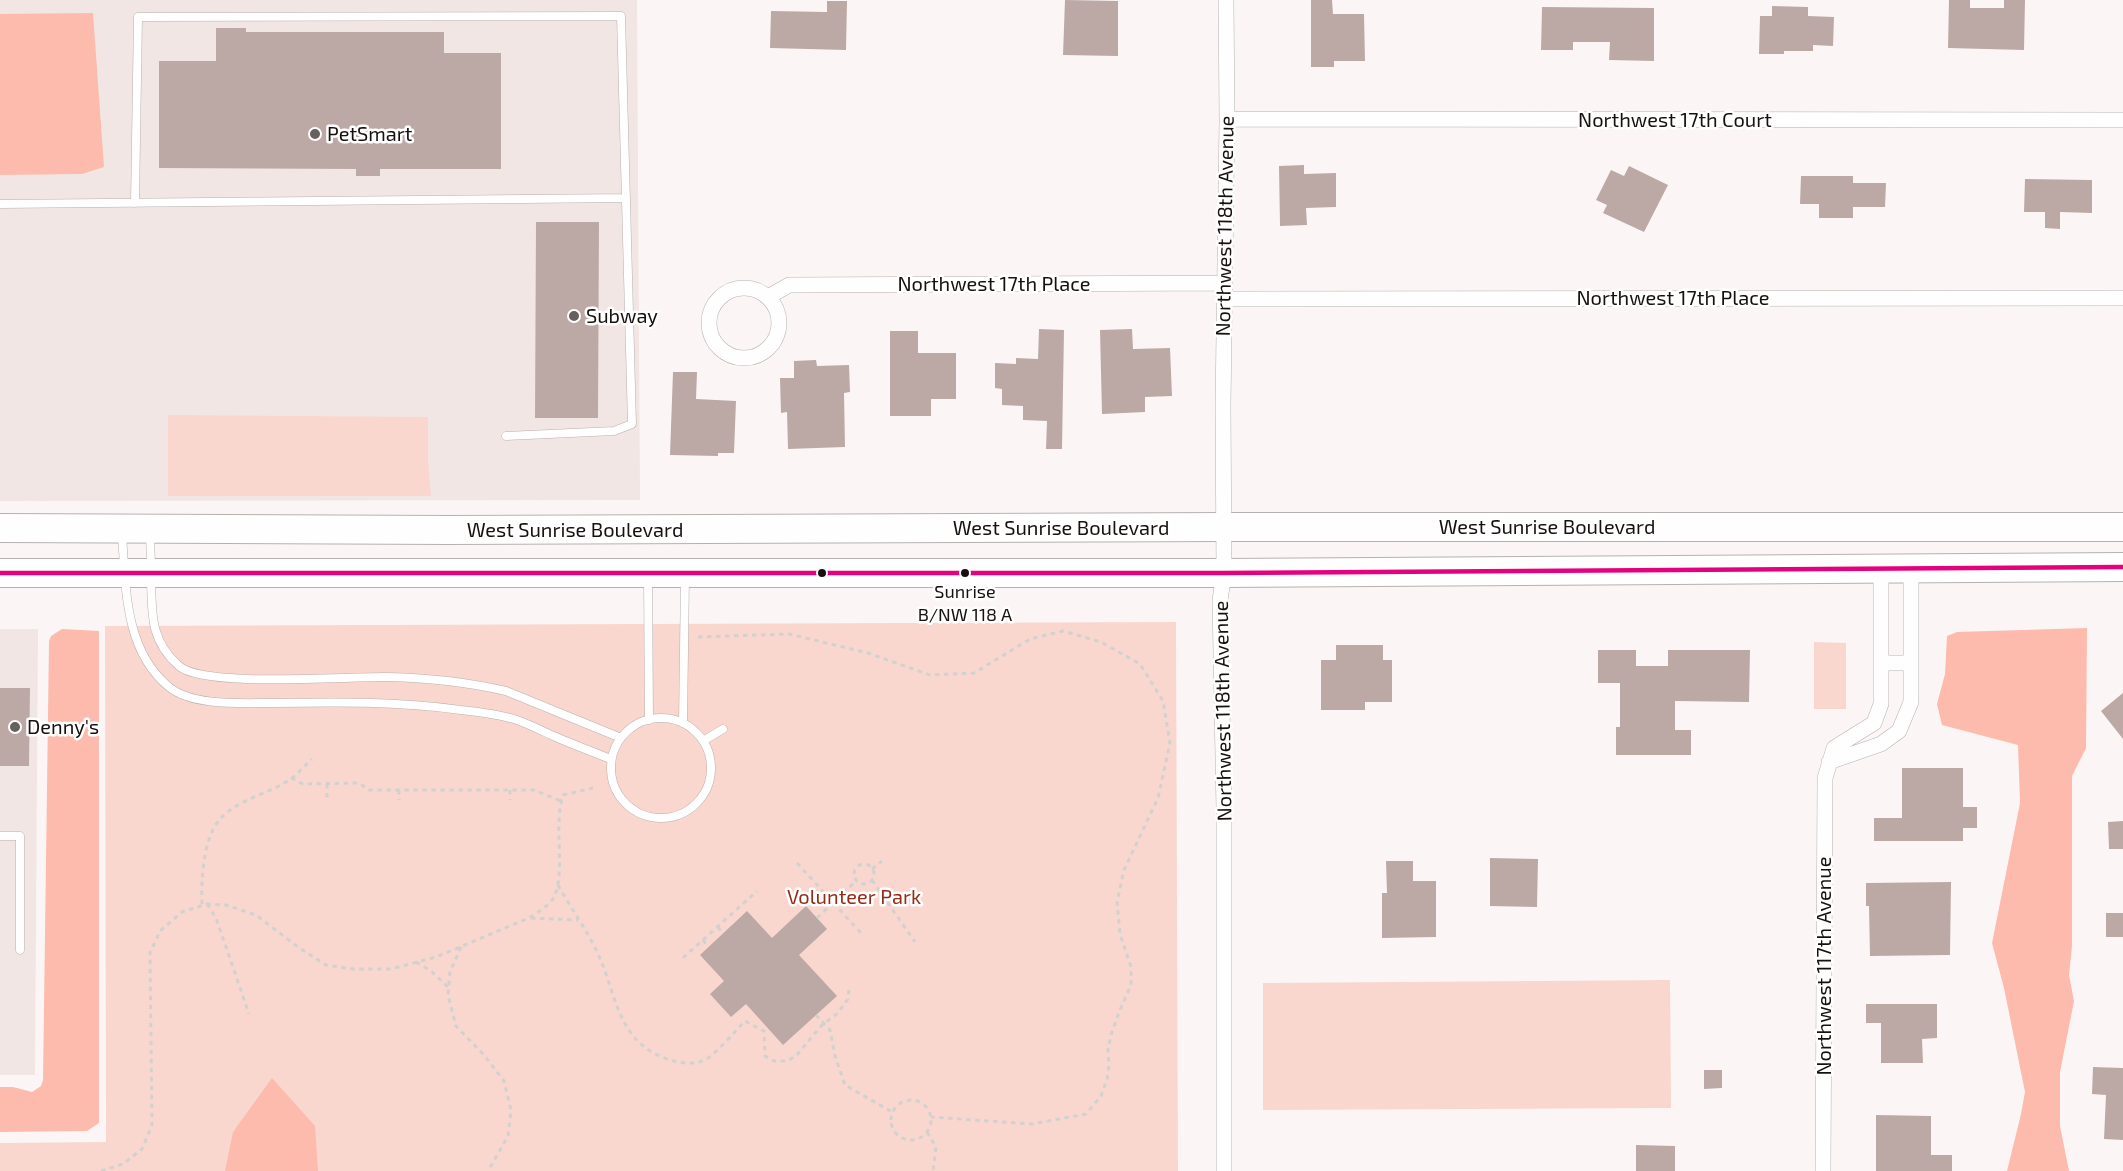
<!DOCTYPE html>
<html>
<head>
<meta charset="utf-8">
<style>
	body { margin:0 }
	canvas { display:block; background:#fbf6f5 }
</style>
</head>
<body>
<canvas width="2123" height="1171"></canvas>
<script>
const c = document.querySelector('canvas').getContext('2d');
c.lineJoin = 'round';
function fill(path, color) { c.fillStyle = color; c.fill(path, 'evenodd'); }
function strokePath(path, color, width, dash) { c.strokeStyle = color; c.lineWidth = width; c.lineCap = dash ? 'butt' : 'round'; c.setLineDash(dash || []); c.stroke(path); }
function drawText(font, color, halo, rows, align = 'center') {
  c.font = font + ' "Exo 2",sans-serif'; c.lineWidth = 5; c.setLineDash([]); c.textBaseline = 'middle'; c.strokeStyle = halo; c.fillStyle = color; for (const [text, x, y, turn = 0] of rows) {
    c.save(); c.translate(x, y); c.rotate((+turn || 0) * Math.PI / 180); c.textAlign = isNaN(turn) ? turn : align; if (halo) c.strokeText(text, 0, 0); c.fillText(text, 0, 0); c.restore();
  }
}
const built = new Path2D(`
	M0,0H637L640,500L0,501Z
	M0,629H38L35,1075H0Z`);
const green = new Path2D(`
	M168,415L428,417V461L431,496H168Z
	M1176,622L1178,1171H0V1143L106,1142L105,626Z
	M1814,642L1846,643V709H1814Z
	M1670,980L1671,1108L1263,1110V983Z`);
const water = new Path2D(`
	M93,13L104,167L82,174L0,175V14Z
	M2087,628L2086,748L2072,776V946L2069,975L2074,1001L2060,1072V1126L2069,1171H2007L2021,1114L2025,1092L2004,988L1992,943L2020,803L2018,745L1942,725L1937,704L1945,674L1947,636L1957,632Z
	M62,629L99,631V1123L87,1131L0,1132V1087H13L32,1092L41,1086L43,1080L49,641L51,636Z
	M272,1078L315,1126L318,1171H225L233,1132Z`);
const building = new Path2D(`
	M1065,0L1118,1V56L1063,55Z
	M1311,0H1332L1333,14H1364L1365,61H1334V67H1311Z
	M1949,0H1970V8H2004V0H2025L2024,50L1948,48Z
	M827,1H847L846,50L770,48L771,11L827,12Z
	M1772,6L1808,7V16L1834,17L1833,46L1813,45V51H1784V54H1759L1760,16H1772Z
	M1542,7L1654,8V61L1609,60L1610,42H1573V50H1541Z
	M216,28H246V32H444V53H501V169H380V176H356V169L159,168V61H216Z
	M1304,165V174L1336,173V207L1306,208L1307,225L1280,226L1279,166Z
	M1629,166L1668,185L1644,232L1603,213L1607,205L1596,200L1611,170L1624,176Z
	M1801,176H1853V183H1886L1885,207H1853V218H1819V204H1800Z
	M2025,179L2092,180V213L2060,212V229L2045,228V212H2024Z
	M536,222H599L598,418H535Z
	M1039,329L1064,330L1062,449H1046L1047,421L1023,420V406L1002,405V389L995,388V363L1016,364V358L1038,359Z
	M1132,329L1133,349L1170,348L1172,396L1145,397V412L1102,414L1100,330Z
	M890,331H918V353H956V399H931V416H890Z
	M816,360L817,366L849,365L850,392L844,393L845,447L788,449L787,412L781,413L780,378H794V361Z
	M673,372H697L696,399L736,401L734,453H718V456L670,455Z
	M1336,645H1383V660H1392V702H1365V710H1321V660H1336Z
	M1598,650H1636V666H1668V650H1750L1749,702L1675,701V730H1691V755H1616V727H1620V683H1598Z
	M0,688H30L29,766H0Z
	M2123,693V739L2101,711Z
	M1902,768H1963V807H1977V828H1963V841H1874V818H1902Z
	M2123,821V849H2109L2108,822Z
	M1490,858L1538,859L1537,907L1490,906Z
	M1386,861H1413V881H1436V937L1382,938V893H1387Z
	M1951,882L1950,955L1870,956L1869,906H1866V883Z
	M806,906L827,929L799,955L837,996L783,1045L746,1004L731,1017L710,994L724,981L700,955L747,911L772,938Z
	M2106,913H2123V937H2106Z
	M1866,1004H1937V1038L1922,1039L1923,1063H1881V1023H1866Z
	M2093,1067L2123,1068V1140L2104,1139L2106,1095L2092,1094Z
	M1704,1070H1722V1088L1704,1089Z
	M1876,1115L1931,1116V1155H1952V1171H1876Z
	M1636,1145L1675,1146V1171H1636Z`);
const path = new Path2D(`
	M698,637L789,634L868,653L930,675L974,673L1030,639L1063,631L1101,642L1140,664L1163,701L1170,743L1158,798L1124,870L1117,902L1120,934L1131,967V985L1119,1012L1111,1035L1108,1050L1109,1066L1107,1079L1101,1096L1086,1114L1032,1124L931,1117
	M291,778L303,784L359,783L369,790H534L561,801
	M327,784V799
	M399,790V800
	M510,790V800
	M797,863L861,933
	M854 874a10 10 0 1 1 20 0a10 10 0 1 1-20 0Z
	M872,869L882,861
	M872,880L915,942
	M558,885C571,909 588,931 599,956C617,997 618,1042 667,1059C679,1063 689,1065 702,1061C712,1059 737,1029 745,1021L764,1031L765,1056L774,1061H787L796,1056L822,1025L838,1013L848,999L849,988
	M202,904C201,882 203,842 217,823C234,799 269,795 292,778C299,773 305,765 312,759
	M207,904L216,918L249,1014
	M531,918L578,920
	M817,918L856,881
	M718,927L723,934
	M703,940L708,947
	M461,947L450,972L448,995L456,1026L484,1055L504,1081L511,1110L508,1136L488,1171
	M683,958L757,891
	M416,962L431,971L449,988
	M816,1015L830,1030L835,1056L845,1085L892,1112
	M891 1120a20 20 0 1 1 40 0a20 20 0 1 1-40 0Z
	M927,1132L936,1147L933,1171
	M101,1171L123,1164L142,1149L152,1125L150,953L160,931L182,912L207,904L226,905L256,915L298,947L326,965L353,969H391L436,957L529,918C537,913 549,906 554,897C566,873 553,825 563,795L593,788`);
const lane = new Path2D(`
	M135,203L138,17L621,16L632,424L614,431L506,436
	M0,204L626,198
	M150,533L151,566
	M122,535C126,587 124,650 169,687C192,706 241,703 270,703C334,702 397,701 461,710C479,712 497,714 514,719C529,724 542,731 556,737C574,745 593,752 611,759
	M648,577L649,720
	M151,578C152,614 150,641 179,666C204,688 348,676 388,677C427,678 467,682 506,691L621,738
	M611 768a50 50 0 1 1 100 0a50 50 0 1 1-100 0Z
	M683,723L685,578
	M703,741L723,729
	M0,836H20V950`);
const street = new Path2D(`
	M1227,119L2123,120
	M709 323a35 35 0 1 1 70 0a35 35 0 1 1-70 0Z
	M768,297L789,285L1224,283
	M1224,299L2123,298
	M1881,663H1911
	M1829,762L1881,744L1899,731L1911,702V568
	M1224,1171V810L1220,600L1224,573L1223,405L1227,119L1226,0
	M1823,1171L1825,778L1834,748L1874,723L1881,704V569`);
const highway = new Path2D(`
	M0,528L449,530L1224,527H2123
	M0,573H1224L2123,567`);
const bus1 = new Path2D(`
	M0,573H1224L2123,567`);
const markers = [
	[315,134,6,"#66605f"],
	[574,316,6,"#66605f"],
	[822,573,5,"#16100e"],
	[965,573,5,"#16100e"],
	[15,727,6,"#66605f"]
];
const busNames = [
	["Sunrise",965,592],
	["B/NW 118 A",965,615]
];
const streetNames = [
	["Northwest 17th Court",1675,120],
	["Northwest 118th Avenue",1225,226,-89],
	["Northwest 17th Place",994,284],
	["Northwest 17th Place",1673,298],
	["West Sunrise Boulevard",1547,527],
	["West Sunrise Boulevard",1061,528],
	["West Sunrise Boulevard",575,530],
	["Northwest 118th Avenue",1223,711,-91],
	["Northwest 117th Avenue",1824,966,-90]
];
const poiNames = [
	["PetSmart",327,134],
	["Subway",586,316],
	["Denny's",27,727]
];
const parkNames = [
	["Volunteer Park",854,897]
];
fill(built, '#f2e6e4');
fill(green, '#f9d7cf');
fill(water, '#fdbbad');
fill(building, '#bca9a6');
strokePath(lane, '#b6b1af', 9);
strokePath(street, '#b6b1af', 16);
strokePath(highway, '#b6b1af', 30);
strokePath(path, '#d3d1d0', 3, [4.5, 4.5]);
strokePath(lane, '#fefefe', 8);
strokePath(street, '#fefefe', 15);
strokePath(highway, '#fefefe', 28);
strokePath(bus1, '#e5007d', 4.5);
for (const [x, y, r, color] of markers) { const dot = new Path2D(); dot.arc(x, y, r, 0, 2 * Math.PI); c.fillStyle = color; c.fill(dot); strokePath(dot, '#fff', 2); }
drawText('18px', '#16100e', '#fff', busNames);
drawText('20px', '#16100e', '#fff', streetNames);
drawText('20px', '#16100e', '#fff', poiNames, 'left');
drawText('20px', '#932b16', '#fff', parkNames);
</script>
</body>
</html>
